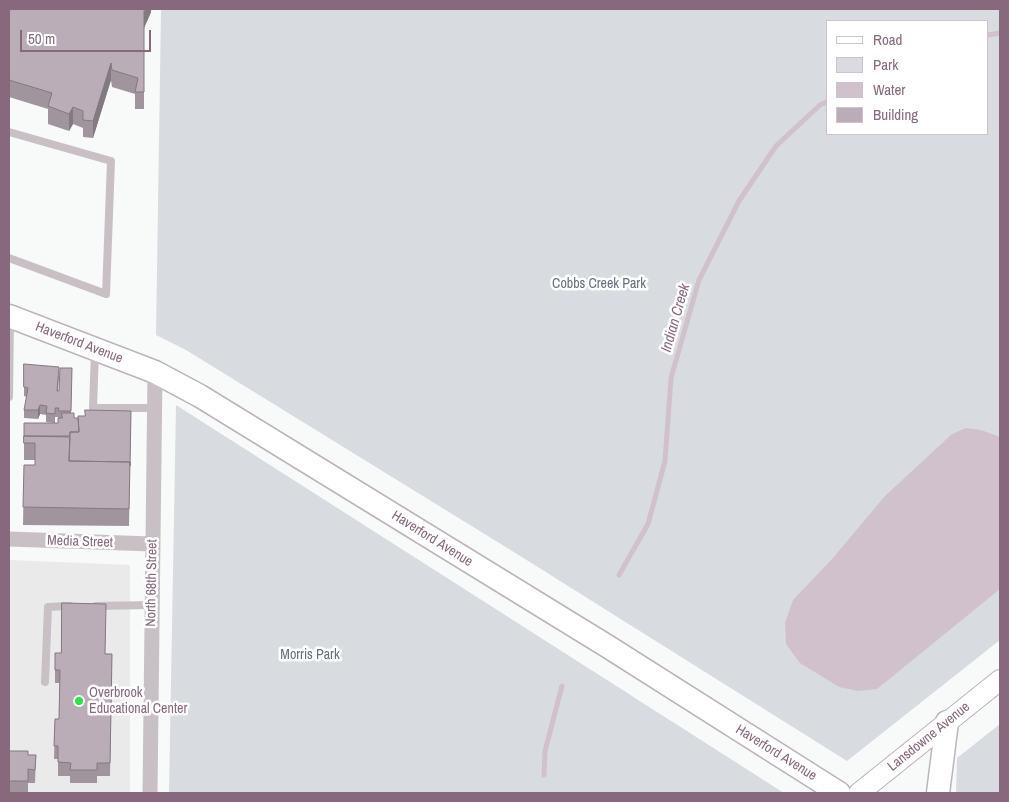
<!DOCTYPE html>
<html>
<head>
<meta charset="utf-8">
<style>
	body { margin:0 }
	#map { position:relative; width:1009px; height:802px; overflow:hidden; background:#f7faf9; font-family:"Archivo Narrow",sans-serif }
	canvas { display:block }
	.frame { position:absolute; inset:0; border:10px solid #88687d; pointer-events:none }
	.legend { position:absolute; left:826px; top:20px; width:162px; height:115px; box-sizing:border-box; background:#fff; border:1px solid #cfc3cb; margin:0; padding:6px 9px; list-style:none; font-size:15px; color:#88687d }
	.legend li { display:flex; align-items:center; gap:10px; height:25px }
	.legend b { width:25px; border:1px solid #cfc3cb }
	.scale { position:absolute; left:20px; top:30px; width:131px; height:22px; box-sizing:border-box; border:2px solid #88687d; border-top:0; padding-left:6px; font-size:15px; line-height:18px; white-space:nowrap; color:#88687d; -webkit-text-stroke:4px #fff; paint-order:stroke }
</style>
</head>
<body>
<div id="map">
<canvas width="1009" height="802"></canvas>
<div class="frame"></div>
<ul class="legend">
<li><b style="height:6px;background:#fff"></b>Road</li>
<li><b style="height:14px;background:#d8dce1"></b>Park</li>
<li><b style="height:14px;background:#d0c1cd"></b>Water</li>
<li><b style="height:14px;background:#bbadb7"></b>Building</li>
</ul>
<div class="scale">50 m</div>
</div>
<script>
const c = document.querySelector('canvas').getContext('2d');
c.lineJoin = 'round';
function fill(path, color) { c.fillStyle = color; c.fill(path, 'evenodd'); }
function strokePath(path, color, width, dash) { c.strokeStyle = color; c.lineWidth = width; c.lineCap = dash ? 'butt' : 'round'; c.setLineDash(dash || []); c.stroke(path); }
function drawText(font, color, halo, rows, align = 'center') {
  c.font = font + ' "Archivo Narrow",sans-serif'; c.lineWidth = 5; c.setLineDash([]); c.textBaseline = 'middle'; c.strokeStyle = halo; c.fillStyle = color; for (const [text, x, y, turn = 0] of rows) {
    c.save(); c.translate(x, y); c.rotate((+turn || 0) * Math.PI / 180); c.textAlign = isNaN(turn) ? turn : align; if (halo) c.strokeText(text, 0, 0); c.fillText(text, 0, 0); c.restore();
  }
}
const built = new Path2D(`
	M9,560L130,565V793H9Z`);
const green = new Path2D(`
	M161,9H1000V640L847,761L517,554L186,350L156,335ZM828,21H988V134H828Z
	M176,405L784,793H169Z
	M1000,724V793H956L957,758Z`);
const water = new Path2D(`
	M966,428L981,430L1000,437V589L877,689L858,691L839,687L800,663L786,644L785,623L793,600L833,558L885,496L952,434Z`);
const stream = new Path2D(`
	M988,35L1000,33
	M619,575L648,524L665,461L671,378L699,280L739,201L776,146L820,105L828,101
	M544,775L545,751L562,686`);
const service = new Path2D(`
	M9,132L111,161L106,294L9,258
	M95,351L93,408H155
	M9,397L10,319
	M96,606L152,605
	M45,682L48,607L70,606`);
const minor = new Path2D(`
	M9,539L152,544
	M150,793L155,372`);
const secondary = new Path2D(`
	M859,793L1000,680`);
const primary = new Path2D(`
	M9,316L155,372L200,396L607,646L839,793
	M938,793L947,722`);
const wall = new Path2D(`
	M9,9H151V12L144,28V109H135V94L112,87L111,80L93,138L83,137V128L73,124L69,131L48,124V109L9,97Z
	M24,364L59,376L58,391H59L72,368L71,413L74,418H78L85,416L131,411L129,526L23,525L24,465H35V460H24V423H58V417H55V423L46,422V415L40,414L38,419L24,418V410L27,397L24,396Z
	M55,653L112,654L110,776H97V783H70V776H58V759H54L55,719H59L60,683H55Z
	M9,751L28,755H36L35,783H28V793H9Z`);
const shadedWall = new Path2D(`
	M145,9H151V12L144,28V109V11Z
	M111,63V80L93,138V121Z
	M73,107V124L69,131V114Z
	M40,405V414L38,419V410Z`);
const building = new Path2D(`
	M9,9H145L144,11V92H135L138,78L112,70L111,63L93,121L83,120V111L73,107L69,114L48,106L52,93L9,80Z
	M24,364L59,367L57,391H59L60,368H72L71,411H58L59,408H55V414L46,413L47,406L40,405L38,410H24L28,388L24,387Z
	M85,410L131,411L130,466V462L69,461L70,432H79L78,416H85Z
	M62,413H74V418H78L79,432H70V436H24V423H58V418H62Z
	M24,436L70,437L69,461L130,462L129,509L23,507L24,465H35V443H24Z
	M62,603L106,604L105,654H112L110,763H97V770H70L71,763L58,762V746H54L55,719H59L60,670H55V653H61Z
	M9,751H28V755H36L35,770L28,769V781H9Z`);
const markers = [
	[79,701,5,"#2de448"]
];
const parkNames = [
	["Cobbs Creek Park",599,284],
	["Morris Park",310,655]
];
const streetNames = [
	["Haverford Avenue",79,343,21],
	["Haverford Avenue",432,539,32],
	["Media Street",80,542,2],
	["North 68th Street",152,583,-89],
	["Lansdowne Avenue",929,737,-39],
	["Haverford Avenue",776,753,32]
];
const poiNames = [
	["Overbrook",89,693],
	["Educational Center",89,709]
];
const waterNames = [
	["Indian Creek",676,318,-74]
];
fill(built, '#eaeaeb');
fill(green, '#d8dce1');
fill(water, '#d0c1cd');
strokePath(stream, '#d0c1cd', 5);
strokePath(secondary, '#beb2ba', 22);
strokePath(primary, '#bdb4ba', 25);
strokePath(service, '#c9c0c6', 8);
strokePath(minor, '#c9c0c6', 15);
strokePath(secondary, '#fff', 20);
strokePath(primary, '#fff', 22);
fill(wall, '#a1959d');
fill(shadedWall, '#837980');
fill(building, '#bbadb7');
strokePath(building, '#837980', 1);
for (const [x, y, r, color] of markers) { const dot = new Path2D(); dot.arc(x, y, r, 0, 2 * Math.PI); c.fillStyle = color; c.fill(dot); strokePath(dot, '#fff', 2); }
drawText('14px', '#676e7f', '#fff', parkNames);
drawText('14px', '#88687d', '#fff', streetNames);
drawText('14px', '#88687d', '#fff', poiNames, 'left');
drawText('italic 15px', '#8b6984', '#fff', waterNames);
</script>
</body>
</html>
